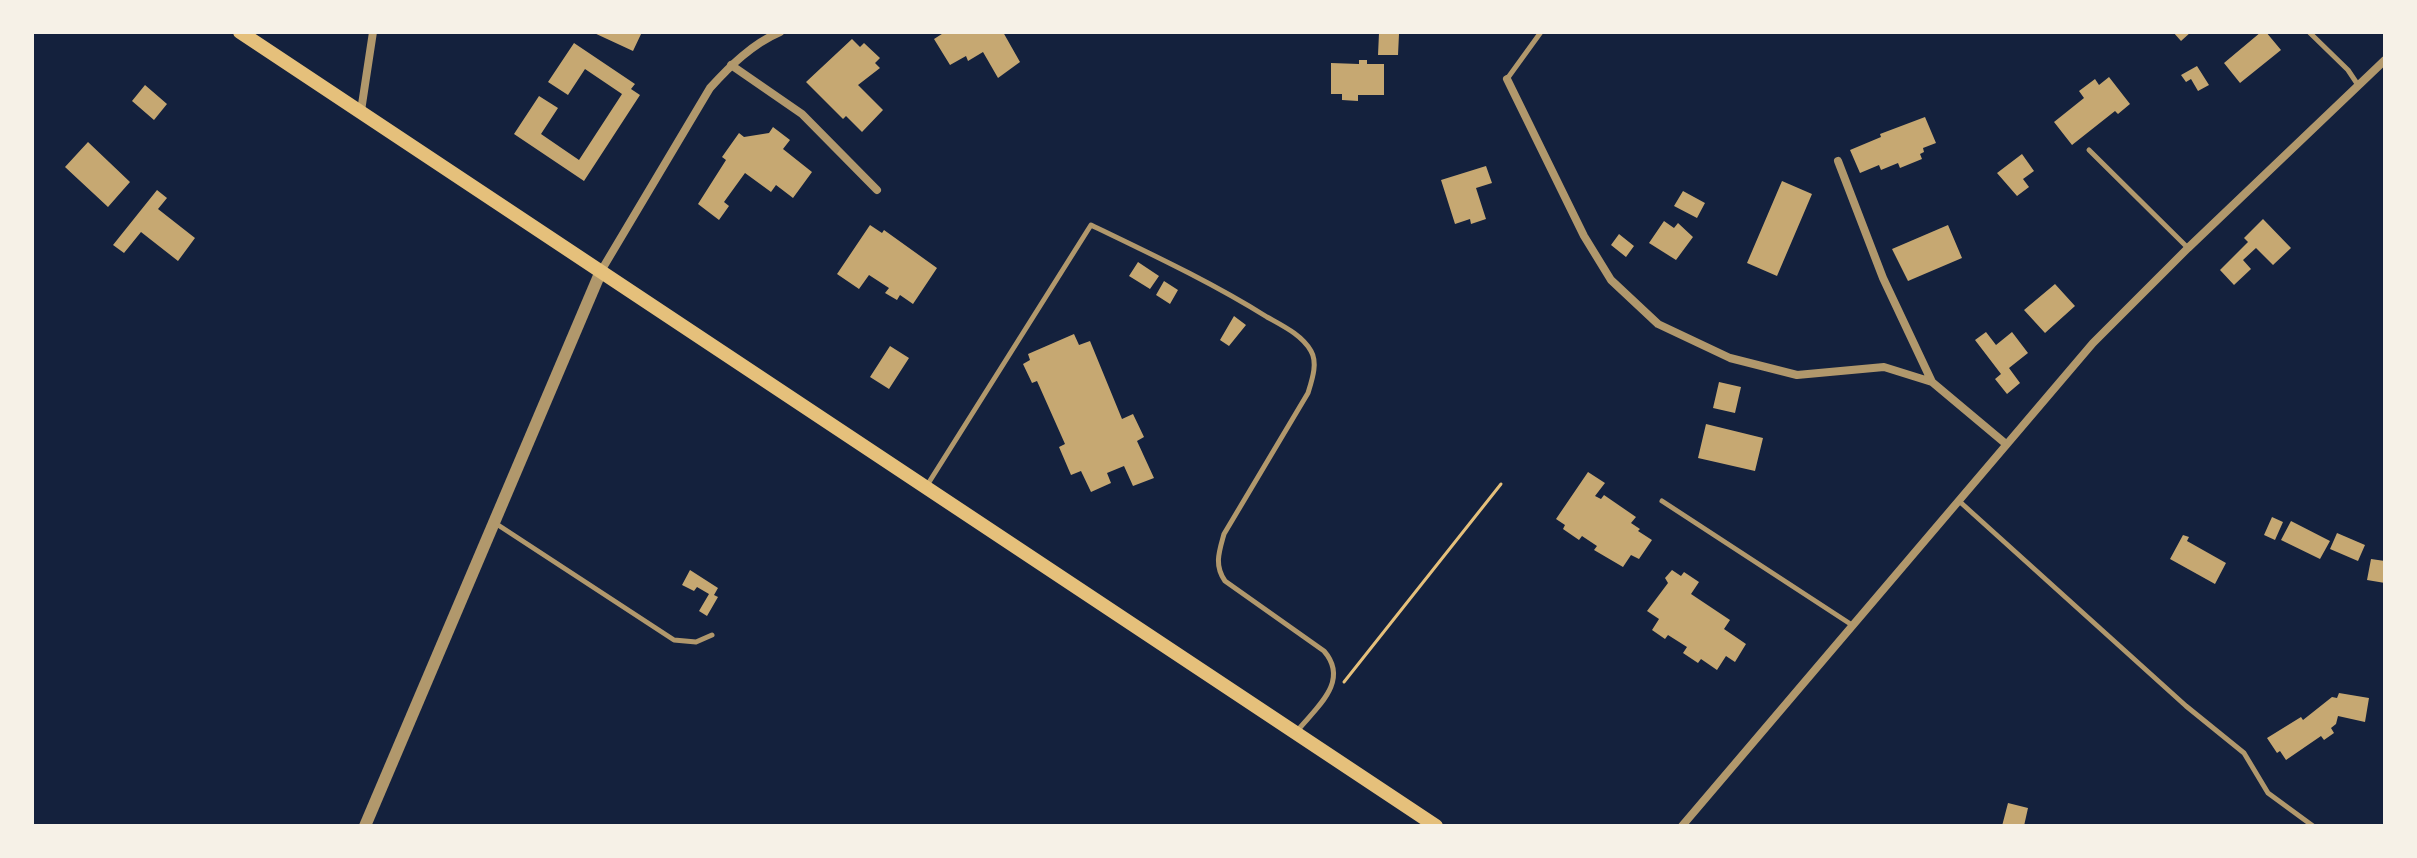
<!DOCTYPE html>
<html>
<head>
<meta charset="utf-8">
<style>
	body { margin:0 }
	#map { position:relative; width:2417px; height:858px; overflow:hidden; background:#14213d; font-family:"Varela Round",sans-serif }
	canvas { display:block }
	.frame { position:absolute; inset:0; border:34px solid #f6f1e7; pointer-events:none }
</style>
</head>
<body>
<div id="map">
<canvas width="2417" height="858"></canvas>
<div class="frame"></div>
</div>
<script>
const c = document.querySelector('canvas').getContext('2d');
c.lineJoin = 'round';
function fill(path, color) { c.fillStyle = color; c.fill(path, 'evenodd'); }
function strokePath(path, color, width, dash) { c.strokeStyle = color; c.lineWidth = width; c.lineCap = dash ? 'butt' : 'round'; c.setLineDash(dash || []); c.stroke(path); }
const building = new Path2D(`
	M592,32H642L633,51Z
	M945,32H1003L1020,62L998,78L983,52L968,61L966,56L950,65L934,39Z
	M2173,32H2191L2181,41Z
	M2261,32H2266L2281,50L2240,83L2224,63Z
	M1379,33L1399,34L1398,55H1378Z
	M852,39L860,47L864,43L880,58L875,63L880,68L858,85L883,110L862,132L846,116L843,119L806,82Z
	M574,43L635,84L631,89L640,95L584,181L514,134L539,96L558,108L541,134L579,160L622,94L585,69L568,95L548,82Z
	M1359,60H1367V64H1384V95H1358V101L1342,100V94H1331V63L1359,64Z
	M2197,66L2209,85L2198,91L2191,79L2186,82L2181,75Z
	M2109,77L2130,104L2118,114L2115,111L2072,145L2054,122L2084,98L2079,91L2095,79L2099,85Z
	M145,85L167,104L154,120L132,101Z
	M1925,117L1936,143L1923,148L1924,152L1920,154L1922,159L1900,168L1898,163L1881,170L1879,165L1860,173L1850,150L1881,137L1880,134Z
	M773,127L790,140L783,149L812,172L793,198L776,185L771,192L745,173L724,202L729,206L719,220L698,204L726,160L722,157L739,133L744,137L769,133Z
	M88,142L130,182L108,207L65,167Z
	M2022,154L2034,171L2023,179L2029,187L2017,196L1997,173Z
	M1486,166L1492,183L1476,188L1486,219L1471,224L1470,219L1455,224L1441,180Z
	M1782,181L1812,194L1777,276L1747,263Z
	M157,190L167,198L158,209L195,238L178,261L141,232L124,253L113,245Z
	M1683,191L1705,203L1697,218L1674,206Z
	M2263,219L2291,248L2273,265L2256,248L2243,260L2251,269L2234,285L2220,270L2248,242L2244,238Z
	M1664,221L1674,228L1678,223L1693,237L1676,260L1649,243Z
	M870,225L882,233L884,230L937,268L913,304L900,295L897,300L885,293L889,288L869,275L859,289L837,274Z
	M1948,225L1962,258L1908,281L1892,249Z
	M1619,234L1634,246L1626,257L1611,245Z
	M1138,262L1159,276L1150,289L1129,276Z
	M1164,281L1178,290L1170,304L1156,295Z
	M2055,284L2075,306L2045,333L2024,310Z
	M1234,316L1246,325L1229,346L1220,340Z
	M1986,332L1996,345L2012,332L2028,353L2009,368L2020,383L2007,394L1995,379L2001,374L1975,340Z
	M1074,334L1079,345L1090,341L1122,419L1133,414L1144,437L1137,441L1154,478L1133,486L1124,466L1107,473L1111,483L1091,492L1081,471L1071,475L1059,447L1065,444L1037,381L1032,383L1023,364L1030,360L1028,354Z
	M890,346L909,358L889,389L870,377Z
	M1719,382L1741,387L1735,413L1713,408Z
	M1706,424L1763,438L1755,471L1698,458Z
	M1588,472L1605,483L1595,496L1601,499L1604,495L1636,517L1631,523L1640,529L1638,531L1652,540L1639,559L1631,555L1623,567L1594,550L1597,546L1582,536L1579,540L1563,529L1565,525L1556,519Z
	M2272,517L2283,522L2275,540L2264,535Z
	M2291,521L2330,541L2320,559L2281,540Z
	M2337,533L2365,545L2358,561L2330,549Z
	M2183,535L2189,537L2187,541L2226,563L2215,584L2170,559Z
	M2371,559L2385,561V583L2367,580Z
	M690,570L718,588L714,595L718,597L707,616L699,611L709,594L697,587L694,591L682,585Z
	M1672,570L1681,576L1684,572L1699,582L1691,594L1730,620L1724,629L1746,644L1735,662L1726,656L1717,670L1701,659L1698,663L1683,653L1687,647L1668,635L1665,639L1652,630L1659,619L1647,611L1668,583L1665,578Z
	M2339,693L2369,698L2365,722L2338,716L2336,724L2331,728L2334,733L2324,740L2321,736L2286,760L2280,751L2277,753L2267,738L2301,717L2303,720L2332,697L2337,698Z
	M2008,803L2028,808L2024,826H2002Z`);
const path = new Path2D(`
	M1344,682L1501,484`);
const service = new Path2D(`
	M2309,32L2348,70L2358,85
	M1507,79L1541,32
	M2089,150L2188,248
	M926,487L1091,225C1151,254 1211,282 1267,317C1283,326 1302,335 1311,351C1318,363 1312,380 1308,393L1224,534C1219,552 1214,565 1225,581L1324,651C1350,681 1317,707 1298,730
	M1662,501L1852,625
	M1959,501L2186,706L2244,753L2268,793L2313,826
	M495,523L674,640L696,642L712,635`);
const minor = new Path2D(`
	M731,65L802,114L877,190
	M1507,79L1584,236L1611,280L1658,324L1730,358L1797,375L1884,367L1932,382L2006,444
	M361,111L373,32
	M1838,161L1883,278L1932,382
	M601,271L710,88C730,66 752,44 780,32
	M1682,826L2093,343L2188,248L2385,60`);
const tertiary = new Path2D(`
	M365,826L601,271`);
const secondary = new Path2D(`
	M240,32L1436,826`);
fill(building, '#c6a872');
strokePath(path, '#e5c07b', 3);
strokePath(service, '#b1986c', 5);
strokePath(minor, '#b1986c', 8);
strokePath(tertiary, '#b1986c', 12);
strokePath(secondary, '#e5c07b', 14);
</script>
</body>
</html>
